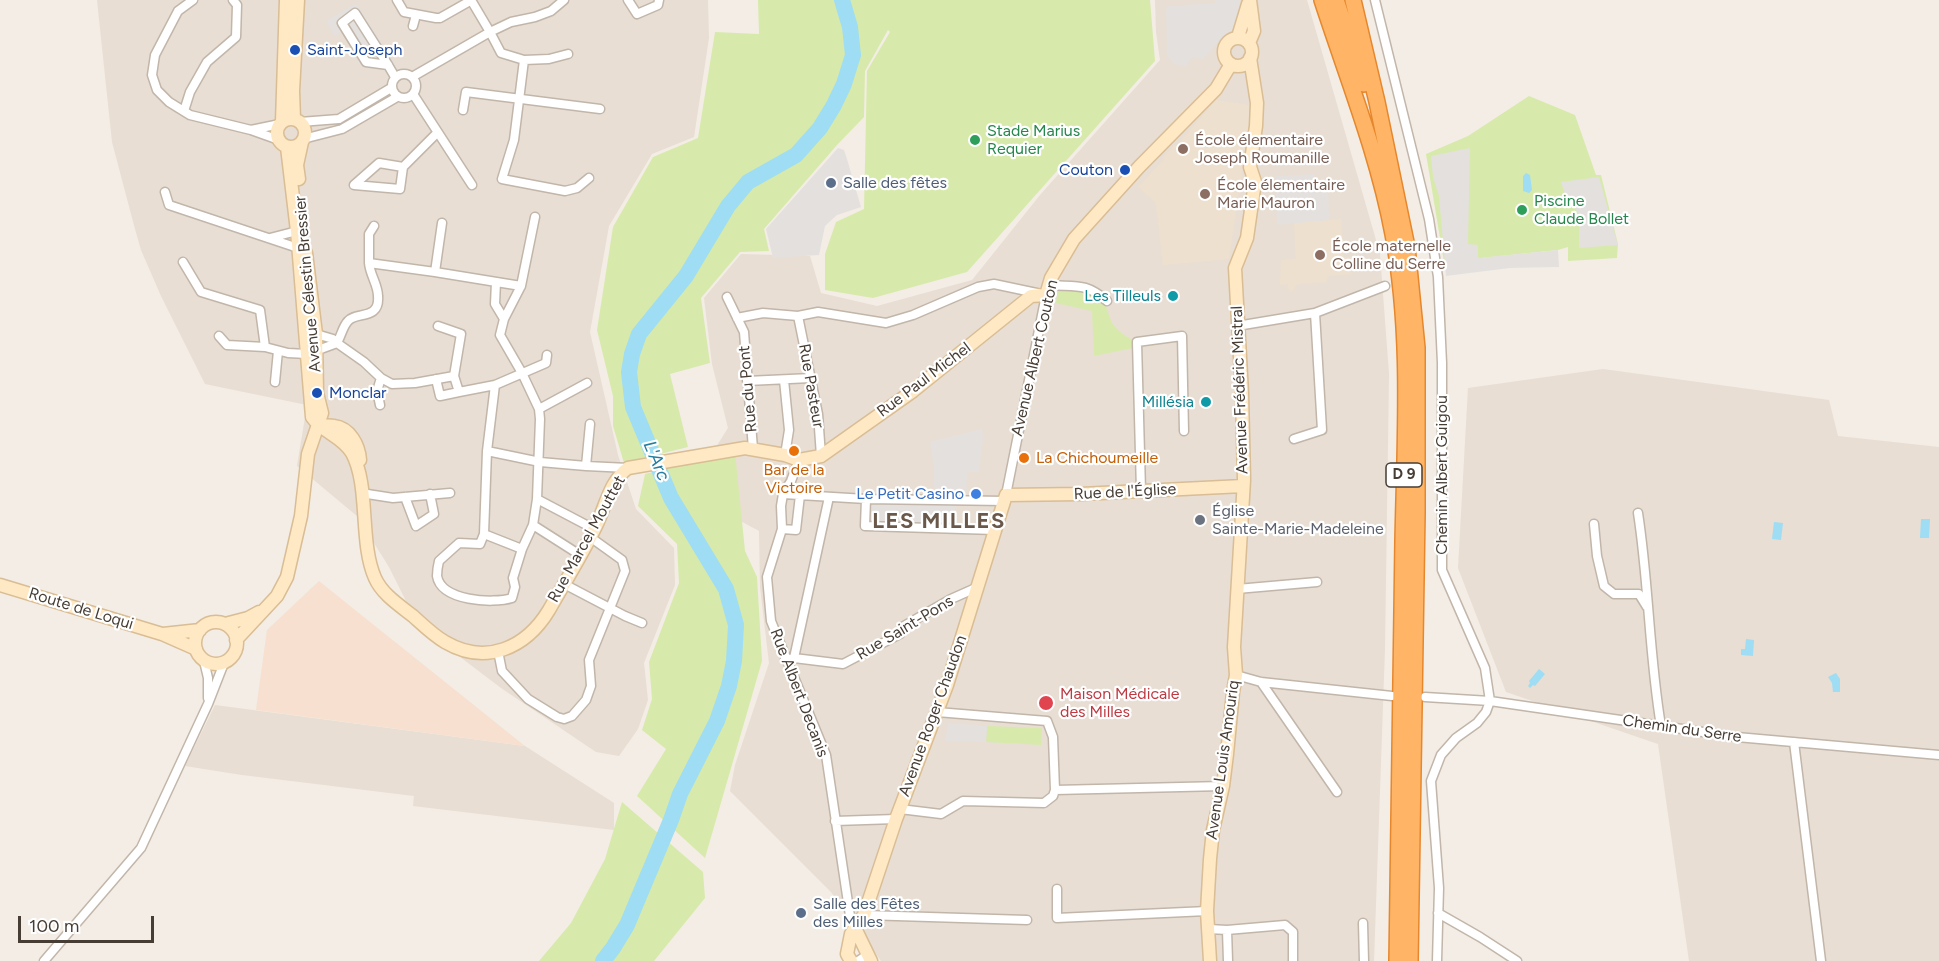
<!DOCTYPE html>
<html>
<head>
<meta charset="utf-8">
<style>
	body { margin:0 }
	#map { position:relative; width:1939px; height:961px; overflow:hidden; background:#f3ede5; font-family:Figtree,sans-serif }
	canvas { display:block }
	.scale { position:absolute; left:18px; top:916px; width:136px; height:27px; box-sizing:border-box; border:3px solid #463d34; border-top:0; padding-left:8px; font-size:18px; line-height:21px; white-space:nowrap; color:#463d34; -webkit-text-stroke:4px #fff; paint-order:stroke }
</style>
</head>
<body>
<div id="map">
<canvas width="1939" height="961"></canvas>
<div class="scale">100 m</div>
</div>
<script>
const c = document.querySelector('canvas').getContext('2d');
c.lineJoin = 'round';
function fill(path, color) { c.fillStyle = color; c.fill(path, 'evenodd'); }
function strokePath(path, color, width, dash) { c.strokeStyle = color; c.lineWidth = width; c.lineCap = dash ? 'butt' : 'round'; c.setLineDash(dash || []); c.stroke(path); }
function drawText(font, color, halo, rows, align = 'center') {
  c.font = font + ' Figtree,sans-serif'; c.lineWidth = 4.5; c.setLineDash([]); c.textBaseline = 'middle'; c.strokeStyle = halo; c.fillStyle = color; for (const [text, x, y, turn = 0] of rows) {
    c.save(); c.translate(x, y); c.rotate((+turn || 0) * Math.PI / 180); c.textAlign = isNaN(turn) ? turn : align; if (halo) c.strokeText(text, 0, 0); c.fillText(text, 0, 0); c.restore();
  }
}
const residential = new Path2D(`
	M97,0H708L709,38L694,137L652,154L609,226L590,332L618,455L636,509L674,548L675,585L644,663L648,700L638,729L619,756L596,752L501,688L418,625L389,567L357,516L297,466L307,405L205,384L161,296L141,250L135,229L112,142Z
	M1155,0H1307L1380,254L1389,374L1385,648L1374,961H881L831,892L730,791L735,765L769,663L760,587L759,531L724,512L694,482L728,428L712,364L704,298L741,254L810,256L821,293L877,306L972,280L1040,195L1160,60L1156,32Z
	M1603,369L1829,400L1838,436L1939,447V961H1689L1658,744L1506,692L1458,568L1468,388Z
	M215,705L525,746L614,803V830L413,806L414,796L242,775L185,766Z`);
const commercial = new Path2D(`
	M319,581L525,746L256,710L267,630Z`);
const education = new Path2D(`
	M1216,100L1249,105L1250,118L1229,259L1163,265L1156,203L1138,187L1164,159L1163,157L1174,145L1176,146Z
	M1341,219L1344,257H1351L1352,274L1327,276V282L1298,284L1292,292L1288,288V284L1280,285L1281,260L1296,259L1294,223Z`);
const green = new Path2D(`
	M758,0H1150L1155,61L967,272L873,298L825,290V254L836,222L864,209L867,71L890,32L888,30L865,71L864,117L837,145L764,229L769,251L740,252L701,298L710,363L670,374L688,447L624,463L613,426V396L597,330L613,227L653,157L698,138L715,32L759,34Z
	M1529,96L1575,115L1596,175H1601L1618,244L1617,258L1568,261V247L1558,250L1444,262L1426,154L1468,136Z
	M1058,289C1076,289 1094,288 1105,305C1108,310 1109,317 1112,323C1117,331 1126,336 1134,341L1133,348L1094,356L1092,311L1056,303Z
	M735,452L745,551L757,577L762,661L705,858L637,796L666,749L642,730L652,699L649,662L679,583L677,544L638,506L645,474Z
	M987,726L1042,728L1041,745L986,742Z
	M622,802L703,872L705,898L654,961H539L571,923L605,859Z`);
const parking = new Path2D(`
	M1215,0H1240L1237,20L1232,31L1224,35L1201,62V58L1193,57L1186,66L1174,64L1167,56L1166,8L1169,6L1215,3Z
	M356,3L397,67L389,74L378,67L358,64V57L341,32L334,36L326,21Z
	M838,148L844,150L847,159L861,207L837,215L825,226L819,255L773,258L766,229Z
	M1470,148L1468,244L1478,245V258L1558,250L1559,267L1510,268L1446,276L1439,196L1433,177L1431,156Z
	M1314,174L1315,182L1328,181L1329,220L1277,225L1276,176Z
	M1599,177L1618,245L1579,248V215L1571,201L1566,198L1561,182Z
	M982,429L983,438L979,472H967L966,498H935L933,461L930,442Z
	M871,502L956,503L954,525L871,520Z
	M948,723L987,726L986,742L945,741Z`);
const water = new Path2D(`
	M1526,173L1530,175L1532,190L1529,193L1523,191V176Z
	M1921,519H1930L1929,538H1920Z
	M1774,522L1783,523L1781,540L1772,539Z
	M1746,639L1754,640L1753,656L1741,655V649H1745Z
	M1539,669L1545,674L1535,686L1533,685L1530,688L1528,686L1530,683L1529,681Z
	M1836,673L1840,679V692H1833L1832,683L1828,677Z`);
const river = new Path2D(`
	M603,961L613,948L627,925L671,820L680,794L717,721L729,686L734,661L736,625L726,589L671,498L633,407L629,372L632,354L639,334L686,276L728,206L748,182L796,155L820,128L834,105L844,84L853,55L850,27L842,0`);
const street = new Path2D(`
	M193,0L178,11L155,55L152,75L157,90L169,102L190,115L251,130L279,140
	M397,0L404,12L436,18H440L470,1
	M471,0L490,32L501,53L524,60L514,140L502,179L565,191L577,188L589,178
	M628,0L637,14L658,5L659,0
	M1375,0L1429,219L1438,277L1442,363V570L1485,668L1490,701L1486,712L1477,723L1456,738L1441,755L1431,781L1439,888L1437,961
	M413,26L416,15
	M524,60L549,59L568,54
	M388,65L366,62L342,23L355,13L388,65L395,77
	M392 86a12 12 0 1 1 24 0a12 12 0 1 1-24 0Z
	M412,77L490,32L511,22L535,17L551,11L564,0
	M413,94L472,185
	M463,110L466,92L600,109
	M184,111L190,92L207,62L236,37L237,5L233,0
	M300,122L339,119L391,88
	M251,130L280,124
	M303,139L342,129L397,97
	M403,167L400,189L354,185L379,163L403,167L437,133
	M165,192L169,205L298,248
	M270,238L297,231
	M183,262L201,292L260,310L265,347L288,353L307,354L337,343L364,362L381,378L392,384L415,383L454,376L461,334L438,326
	M369,263V234L374,226
	M435,272L442,223
	M496,282L495,304L504,319
	M1049,285C1076,287 1085,282 1107,301
	M727,297L744,332L753,449
	M798,316L818,414L821,456
	M737,318L763,313L798,316L818,312L886,323L913,315L978,287L994,284L1046,295L1006,495
	M1237,326L1315,313L1385,286
	M316,334L333,339L337,343C341,336 343,326 348,321C356,311 380,321 378,296C378,285 370,275 369,263L435,272L521,286L535,217
	M219,336L227,345L265,347
	M454,376L459,392L495,385L487,451L484,534L480,544L459,543L439,561C438,565 437,571 437,576C441,601 493,604 512,598L515,587L513,578L522,549L533,525L537,499L540,419L539,409L522,373L500,335L504,319L521,286
	M436,379L440,396L459,392
	M784,380L789,430L785,455
	M747,381L811,378
	M275,382L278,351
	M495,385L546,363L547,355
	M380,405L377,391L381,378
	M539,409L587,383
	M1294,439L1322,430L1315,313
	M487,451L540,462L586,466L628,468
	M799,460L791,481L783,494L781,506L782,529L767,577L771,621L826,755L850,916L855,928
	M586,466L590,424
	M1141,491L1137,342L1182,336L1184,431
	M361,493L393,498L450,493
	M783,494L866,499L1005,501
	M405,497L416,526L434,514L430,494
	M537,499L594,529
	M866,499L865,526L995,530
	M1638,513C1649,584 1649,655 1661,726
	M1594,524L1597,556L1604,586L1614,594H1639L1647,607
	M533,525L580,555
	M782,529L796,530L800,495
	M484,534L522,549
	M564,584L625,616L642,623
	M1237,589L1317,582
	M498,651L502,671L528,699L557,717L564,719L572,716L586,700L591,686L589,660L625,571L622,560L590,537
	M794,658L829,497
	M785,660L794,658L843,664L900,634L904,626L951,599L978,587
	M204,661L208,678V698
	M1236,675L1261,682L1392,696
	M1261,682L1337,792
	M1425,697L1490,701L1737,737L1939,755
	M1794,742L1821,961
	M1055,790L1223,786
	M900,809L941,814L963,801L1044,803L1053,796L1055,790L1053,737L1047,721L937,712
	M835,821L896,819
	M1057,889V918L1207,911
	M1438,913L1480,937L1517,961
	M864,915L1027,920
	M1363,923L1364,961
	M1209,929L1227,930L1285,925L1293,932V961
	M1227,930L1228,961
	M44,961L141,848L208,704L224,663
	M858,961L867,955`);
const secondary = new Path2D(`
	M1238,37L1248,4
	M1224 52a14 14 0 1 1 28 0a14 14 0 1 1-28 0Z
	M1249,43L1254,31L1250,0
	M294,119L293,91L298,0
	M277 133a14 14 0 1 1 28 0a14 14 0 1 1-28 0Z
	M282,122L286,0
	M287,147L297,231L312,417C323,433 342,436 352,453C370,486 359,542 375,578C382,594 399,605 413,616C423,625 433,635 445,642C486,666 526,648 549,610C565,582 582,555 596,526C606,506 609,482 628,468L745,448L785,455L799,460L821,456L913,391L1031,296L1046,295L1051,278L1074,239L1139,167L1216,89L1231,64
	M299,179L297,165L302,142
	M319,426C323,426 329,425 334,426C350,428 359,445 360,460
	M0,585L162,634L196,649
	M195 643a21 21 0 1 1 42 0a21 21 0 1 1-42 0Z
	M225,624L248,618L259,612
	M163,634L200,630
	M236,640L277,596L287,577L301,516L308,454L322,413L317,393L316,334L306,253
	M855,928L871,961
	M851,961L847,954L851,934L864,915L896,819L947,685L1006,495L1081,494L1243,486
	M1210,961L1207,911L1210,859L1213,830L1223,786L1227,754L1233,692L1236,675L1234,647L1244,480L1242,393L1235,268L1247,238L1255,182L1250,167L1256,126L1257,103L1250,58`);
const highway = new Path2D(`
	M1322,0C1347,77 1378,154 1393,234C1412,334 1405,439 1403,541C1401,681 1399,821 1397,961
	M1336,0L1364,84
	M1353,0L1377,102L1407,247L1417,348V513L1410,961`);
const markers = [
	[295,50,6,"#1a4fb4"],
	[975,140,6,"#2e9e5b"],
	[1183,149,6,"#8d6e63"],
	[1125,170,6,"#1a4fb4"],
	[831,183,6,"#5c6f8a"],
	[1205,194,6,"#8d6e63"],
	[1522,210,6,"#2e9e5b"],
	[1320,255,6,"#8d6e63"],
	[1173,296,6,"#0f9aa8"],
	[317,393,6,"#1a4fb4"],
	[1206,402,6,"#0f9aa8"],
	[794,451,6,"#e8710a"],
	[1024,458,6,"#e8710a"],
	[976,494,6,"#3f7fe0"],
	[1200,520,6,"#6b7280"],
	[1046,703,8,"#e0444e"],
	[801,913,6,"#5c6f8a"]
];
const shields = [
	[1404,475,36]
];
const shieldNames = [
	["D 9",1404,475]
];
const transitNames = [
	["Saint-Joseph",307,50],
	["Couton",1113,170,"right"],
	["Monclar",329,393]
];
const leisureNames = [
	["Stade Marius",987,131],
	["Requier",987,149],
	["Piscine",1534,201],
	["Claude Bollet",1534,219]
];
const educationNames = [
	["École élementaire",1195,140],
	["Joseph Roumanille",1195,158],
	["École élementaire",1217,185],
	["Marie Mauron",1217,203],
	["École maternelle",1332,246],
	["Colline du Serre",1332,264]
];
const serviceNames = [
	["Salle des fêtes",843,183],
	["Salle des Fêtes",813,904],
	["des Milles",813,922]
];
const streetNames = [
	["Avenue Célestin Bressier",308,284,-95],
	["Avenue Albert Couton",1035,358,-77],
	["Rue Paul Michel",924,380,-37],
	["Rue Pasteur",811,386,80],
	["Rue du Pont",748,389,-95],
	["Avenue Frédéric Mistral",1240,390,-92],
	["Chemin Albert Guigou",1442,475,-90],
	["Rue de l'Église",1125,492,-3],
	["Rue Marcel Mouttet",587,539,-61],
	["Route de Loqui",81,609,17],
	["Rue Saint-Pons",905,628,-31],
	["Rue Albert Decanis",799,693,69],
	["Avenue Roger Chaudon",933,716,-70],
	["Chemin du Serre",1682,729,8],
	["Avenue Louis Amouriq",1223,760,-82]
];
const cultureNames = [
	["Les Tilleuls",1161,296],
	["Millésia",1194,402]
];
const foodNames = [
	["La Chichoumeille",1036,458],
	["Bar de la",794,470,"center"],
	["Victoire",794,488,"center"]
];
const shopNames = [
	["Le Petit Casino",964,494]
];
const worshipNames = [
	["Église",1212,511],
	["Sainte-Marie-Madeleine",1212,529]
];
const healthNames = [
	["Maison Médicale",1060,694],
	["des Milles",1060,712]
];
const waterNames = [
	["L'Arc",656,461,67]
];
const districtNames = [
	["LES MILLES",939,522]
];
fill(residential, '#e8ded3');
fill(commercial, '#f7e0cf');
fill(education, '#eee0ce');
fill(green, '#d7eaab');
fill(parking, '#e4e0de');
fill(water, '#9eddf4');
strokePath(river, '#9eddf4', 16);
strokePath(street, '#c2b6aa', 11);
strokePath(secondary, '#d9bd94', 15);
strokePath(highway, '#e6872d', 18);
strokePath(street, '#fff', 8);
strokePath(secondary, '#ffe8c4', 12);
strokePath(highway, '#ffb565', 15);
for (const [x, y, r, color] of markers) { const dot = new Path2D(); dot.arc(x, y, r, 0, 2 * Math.PI); c.fillStyle = color; c.fill(dot); strokePath(dot, '#fff', 2); }
for (const [x, y, w] of shields) { const box = new Path2D(); box.roundRect(x - w / 2, y - 12, w, 24, 4.5); c.fillStyle = '#fff'; c.fill(box); strokePath(box, '#463d34', 1.5); }
drawText('bold 15px', '#463d34', null, shieldNames);
drawText('16px', '#164399', '#fff', transitNames, 'left');
drawText('16px', '#27864d', '#fff', leisureNames, 'left');
drawText('16px', '#785e54', '#fff', educationNames, 'left');
drawText('16px', '#4e5e75', '#fff', serviceNames, 'left');
drawText('16px', '#463d34', '#fff', streetNames);
drawText('16px', '#0d838f', '#fff', cultureNames, 'right');
drawText('16px', '#c56008', '#fff', foodNames, 'left');
drawText('16px', '#366cbe', '#fff', shopNames, 'right');
drawText('16px', '#5b616d', '#fff', worshipNames, 'left');
drawText('16px', '#be3a42', '#fff', healthNames, 'left');
drawText('italic 18px', '#257d9f', '#fff', waterNames);
c.letterSpacing = '1.5px';
drawText('bold 22px', '#6a594b', '#fff', districtNames);
c.letterSpacing = '0px';
</script>
</body>
</html>
